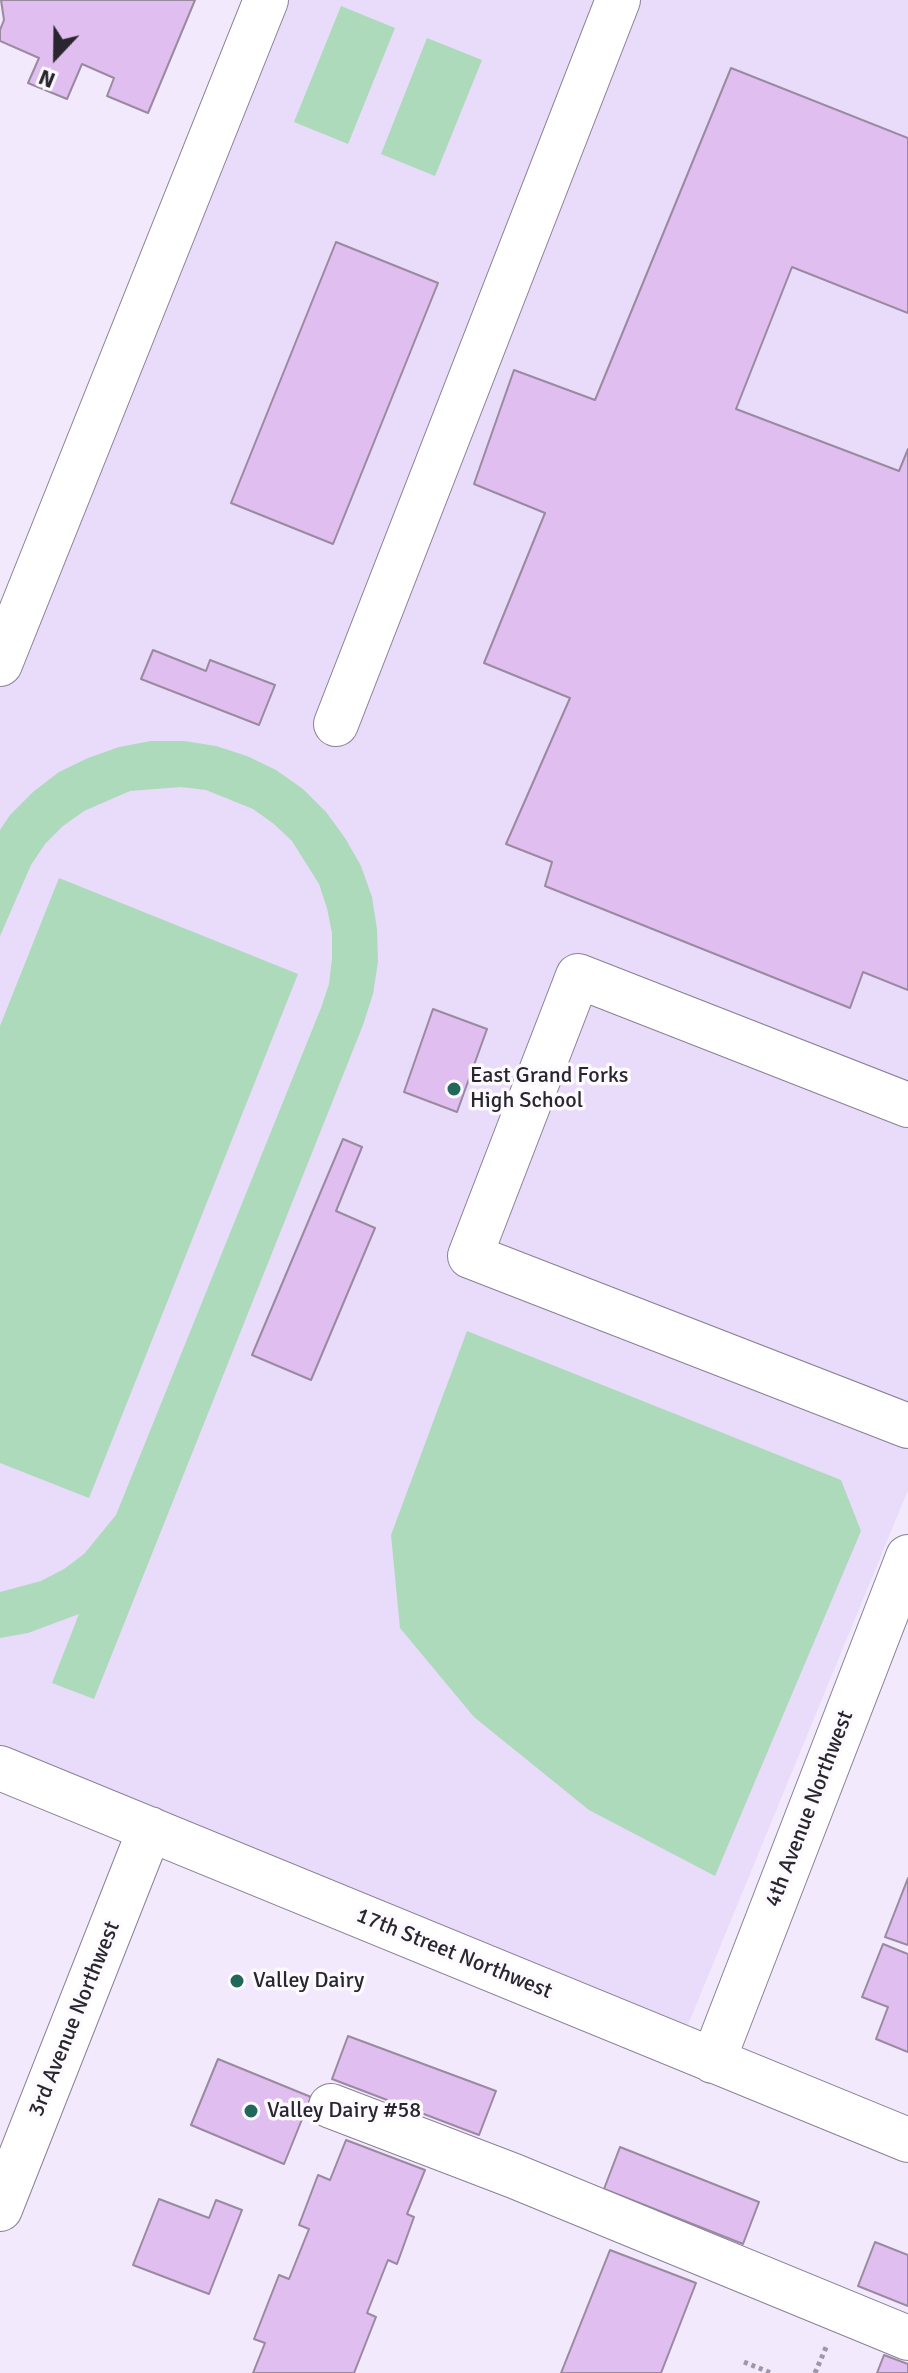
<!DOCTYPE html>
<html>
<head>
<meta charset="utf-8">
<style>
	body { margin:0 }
	#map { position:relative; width:908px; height:2373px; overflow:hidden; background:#f2e9fd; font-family:Signika,sans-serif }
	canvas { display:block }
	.north { position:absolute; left:16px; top:16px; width:80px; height:80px; -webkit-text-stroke:6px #fcfaff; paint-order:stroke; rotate:202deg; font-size:22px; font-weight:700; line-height:32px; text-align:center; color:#2a262f }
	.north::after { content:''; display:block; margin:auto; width:28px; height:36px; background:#2a262f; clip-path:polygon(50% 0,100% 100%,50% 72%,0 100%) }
</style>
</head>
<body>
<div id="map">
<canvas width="908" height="2373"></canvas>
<div class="north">N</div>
</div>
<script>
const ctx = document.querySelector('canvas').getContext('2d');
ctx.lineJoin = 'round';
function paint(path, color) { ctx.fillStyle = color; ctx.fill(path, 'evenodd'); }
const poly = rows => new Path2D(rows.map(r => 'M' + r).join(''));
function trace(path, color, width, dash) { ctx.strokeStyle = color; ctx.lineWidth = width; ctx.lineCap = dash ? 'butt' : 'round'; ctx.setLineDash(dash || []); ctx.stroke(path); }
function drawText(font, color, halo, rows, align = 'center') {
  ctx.font = font + ' Signika,sans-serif'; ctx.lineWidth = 7; ctx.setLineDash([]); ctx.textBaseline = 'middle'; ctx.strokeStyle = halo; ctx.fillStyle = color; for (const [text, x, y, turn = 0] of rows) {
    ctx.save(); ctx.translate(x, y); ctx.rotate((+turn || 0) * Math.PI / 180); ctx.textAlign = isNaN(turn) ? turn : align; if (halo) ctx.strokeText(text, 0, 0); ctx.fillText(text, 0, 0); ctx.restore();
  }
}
paint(poly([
	[283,0,908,0,908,1490,685,2032,0,1750,0,687]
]), '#e9dbfa');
paint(poly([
	[341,6,395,28,348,144,294,122],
	[427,38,482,60,435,176,381,154],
	[151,741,184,741,216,746,247,756,276,770,303,789,326,812,345,838,361,866,372,897,377,929,378,962,373,994,363,1025,94,1699,52,1683,79,1614,28,1633,0,1638,0,1592,41,1581,64,1569,84,1554,116,1515,321,1008,329,984,332,959,332,933,327,908,319,884,292,841,274,824,253,809,206,790,181,787,130,791,84,811,63,826,45,844,31,865,0,936,0,830,10,815,33,792,59,772,88,758,119,747],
	[59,878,298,974,89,1498,0,1463,0,1026],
	[467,1331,841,1480,861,1531,715,1876,589,1810,474,1717,400,1628,391,1535]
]), '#addabb');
const building = poly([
	[1,0,195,0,148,113,107,96,114,78,82,64,67,99,28,83,39,58,0,41,0,30,4,20,1,0],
	[731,68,908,138,908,313,792,267,736,409,899,471,908,449,908,990,863,972,850,1008,545,886,552,862,506,844,570,698,484,663,545,513,474,484,514,370,595,400,731,68],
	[336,242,438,283,333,544,231,503,336,242],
	[153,650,206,671,210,660,275,685,259,725,141,679,153,650],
	[433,1009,487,1029,457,1112,404,1092,433,1009],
	[343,1139,362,1147,336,1211,375,1228,311,1380,252,1355,343,1139],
	[908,1878,908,1945,885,1937,908,1878],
	[883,1944,908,1954,908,2052,876,2039,888,2007,862,1997,883,1944],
	[348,2036,496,2091,479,2135,332,2079,348,2036],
	[218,2059,311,2097,284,2164,191,2125,218,2059],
	[346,2140,425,2170,407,2214,414,2217,397,2264,388,2260,367,2313,376,2317,354,2373,253,2373,265,2343,254,2339,279,2275,289,2279,309,2229,299,2225,318,2175,330,2180,346,2140],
	[620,2147,759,2202,743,2244,604,2189,620,2147],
	[159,2199,209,2218,216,2200,242,2210,209,2294,133,2265,159,2199],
	[875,2242,908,2255,908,2306,858,2286,875,2242],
	[610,2250,696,2283,661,2373,561,2373,610,2250],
	[884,2355,908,2364,908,2373,877,2373,884,2355]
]);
paint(building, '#e0beef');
trace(building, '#998a9f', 2);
const minor = poly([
	[0,664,266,0],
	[336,724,618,0],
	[908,1105,578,976,470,1256,908,1426],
	[0,1768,908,2140],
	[713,2061,908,1557],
	[331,2106,514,2176,908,2338],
	[0,2209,150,1829]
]);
trace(minor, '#8a8096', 46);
trace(poly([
	[744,2362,771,2373],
	[815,2373,827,2345]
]), '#9e97a6', 5, [4, 4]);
trace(minor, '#fff', 44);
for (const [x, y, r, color] of [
	[454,1089,8,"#21675a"],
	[237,1981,8,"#21675a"],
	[251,2111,8,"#21675a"]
]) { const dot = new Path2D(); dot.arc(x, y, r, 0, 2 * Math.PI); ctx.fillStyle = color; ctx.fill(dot); trace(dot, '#fcfaff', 3); }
drawText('22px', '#2a262f', '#fcfaff', [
	["East Grand Forks",470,1076],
	["High School",470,1101],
	["Valley Dairy",253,1981],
	["Valley Dairy #58",267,2111]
], 'left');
drawText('22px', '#2a262f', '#fcfaff', [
	["4th Avenue Northwest",810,1809,-69],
	["17th Street Northwest",454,1954,22],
	["3rd Avenue Northwest",75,2019,-68]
]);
</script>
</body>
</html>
